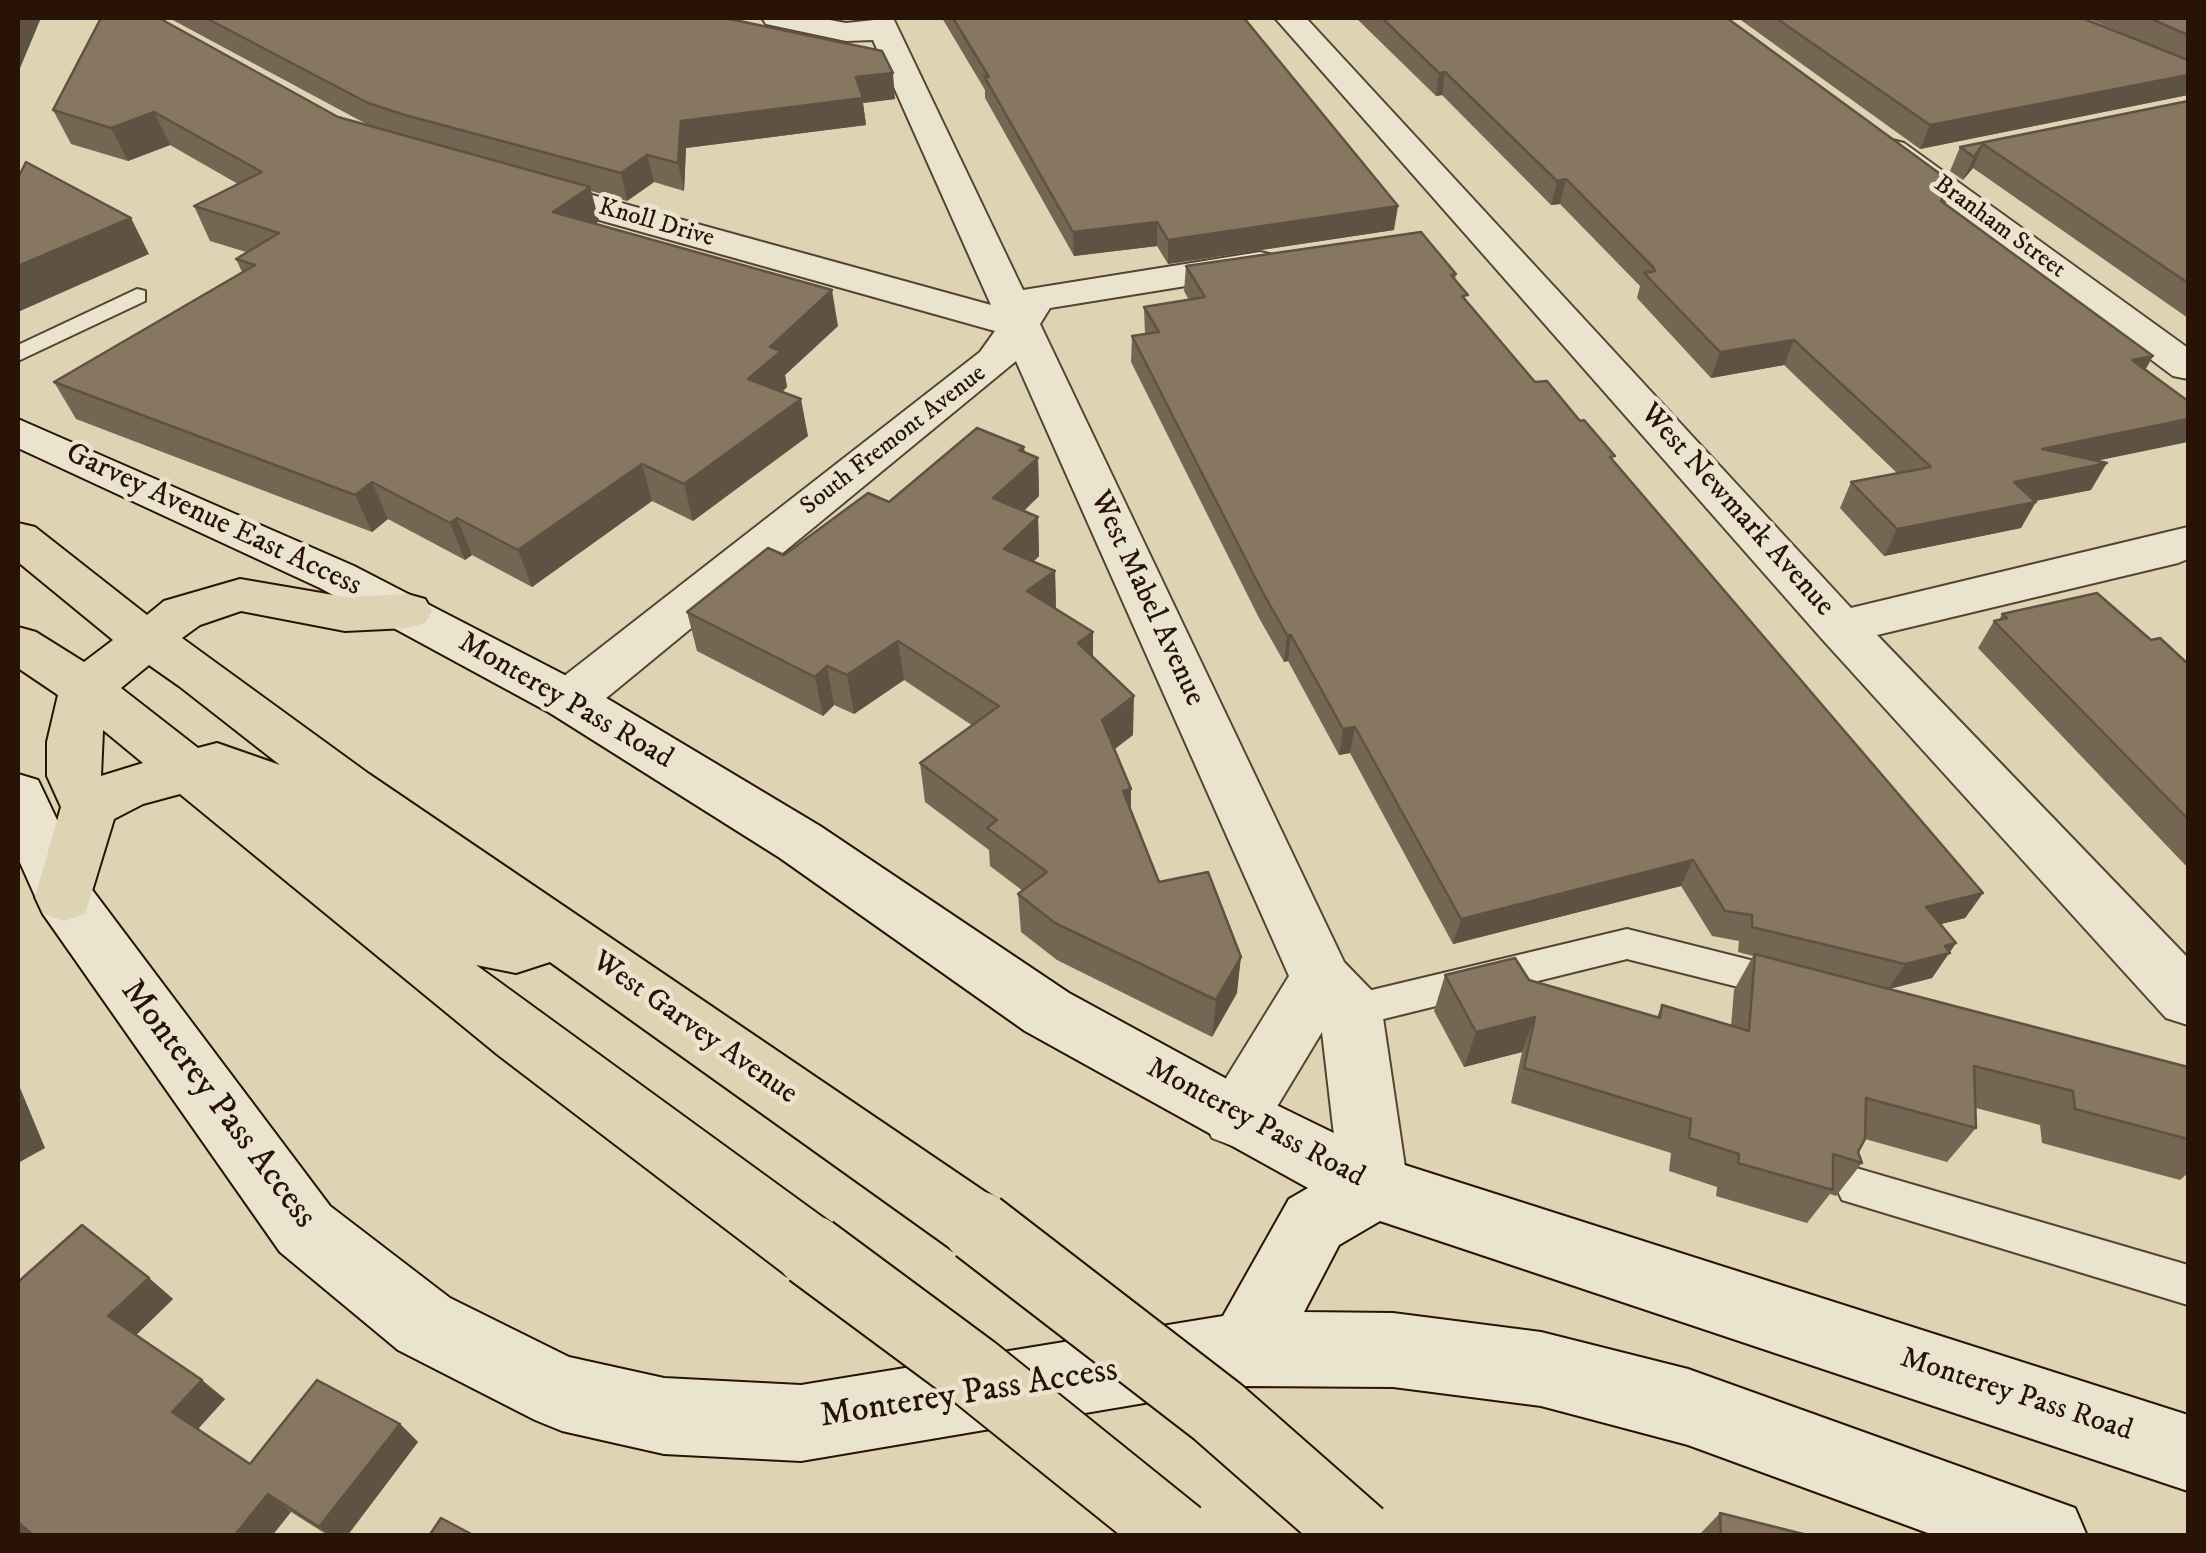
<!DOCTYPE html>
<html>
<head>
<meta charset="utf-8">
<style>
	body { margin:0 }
	#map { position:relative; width:2206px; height:1553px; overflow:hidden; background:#ded4b3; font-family:"IM FELL DW Pica",serif }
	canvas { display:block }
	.frame { position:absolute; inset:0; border:20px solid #291307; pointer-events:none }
</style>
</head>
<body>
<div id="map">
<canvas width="2206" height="1553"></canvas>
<div class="frame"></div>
</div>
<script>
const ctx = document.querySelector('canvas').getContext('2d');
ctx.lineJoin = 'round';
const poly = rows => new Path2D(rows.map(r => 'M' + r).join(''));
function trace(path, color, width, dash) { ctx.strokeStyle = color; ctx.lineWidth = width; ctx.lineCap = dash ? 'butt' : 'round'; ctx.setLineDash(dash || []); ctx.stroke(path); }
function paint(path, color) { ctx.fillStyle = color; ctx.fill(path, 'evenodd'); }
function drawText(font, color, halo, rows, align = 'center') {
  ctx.font = font + ' "IM FELL DW Pica",serif'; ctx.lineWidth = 9; ctx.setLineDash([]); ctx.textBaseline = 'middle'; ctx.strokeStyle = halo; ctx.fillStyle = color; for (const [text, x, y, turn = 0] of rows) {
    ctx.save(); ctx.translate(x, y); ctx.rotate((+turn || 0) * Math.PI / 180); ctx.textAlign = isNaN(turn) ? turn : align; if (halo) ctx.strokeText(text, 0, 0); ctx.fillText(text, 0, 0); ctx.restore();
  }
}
const service = poly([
	[137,289,145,291,145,301,18,361,18,345,137,289],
	[1627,929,1786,969,1799,973,1804,984,1799,995,1786,999,1627,959,1351,1027,1338,1022,1332,1011,1338,1000,1351,995,1627,929],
	[1856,1168,2188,1265,2188,1305,1842,1200,1836,1187,1842,1174,1856,1168]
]);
const minor = poly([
	[762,18,819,18,846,23,893,18,1023,290,1260,252,1273,255,1279,263,1273,271,1260,274,1050,308,1040,324,1344,962,1373,992,1382,1011,1408,1187,1398,1209,1374,1219,1350,1209,1340,1187,1322,1032,1258,1138,1235,1147,1212,1138,1202,1117,1289,976,1016,361,588,713,569,719,550,713,543,700,550,687,980,352,995,331,510,195,505,187,510,179,523,176,991,305,873,40,846,41,766,24,762,18],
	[1275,18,1306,18,1851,608,2188,527,2188,559,2178,563,1877,635,2188,958,2188,1025,2166,1018,1822,639,1275,18],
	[1892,140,1904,143,2188,348,2188,379,2173,376,1880,157,1875,150,1880,143,1892,140]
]);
const secondary = poly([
	[18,419,354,566,588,687,820,826,1069,993,1258,1096,1389,1160,2188,1415,2188,1491,1380,1221,1339,1245,1304,1312,1393,1313,1541,1332,1688,1369,2075,1508,2087,1536,1936,1536,1688,1445,1541,1406,1393,1387,1245,1386,801,1461,664,1454,562,1431,535,1420,398,1350,280,1252,43,914,18,858,18,774,38,780,87,883,330,1206,450,1298,569,1357,664,1378,801,1385,1223,1316,1289,1199,1308,1188,1025,1031,780,858,550,713,320,588,18,448,18,419]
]);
const primary = poly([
	[18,523,35,527,147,615,164,601,240,579,345,597,407,594,425,599,432,611,425,623,407,628,345,631,241,611,200,625,182,638,369,774,1003,1204,1013,1227,1003,1250,978,1260,953,1250,550,962,516,973,476,965,836,1227,846,1251,836,1275,811,1285,786,1275,498,1055,180,794,143,804,114,819,85,914,64,921,43,914,35,897,61,807,47,776,47,742,58,695,18,668,18,627,36,632,84,662,113,640,18,562,18,523],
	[149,665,179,686,280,765,217,743,198,748,121,688,149,665],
	[103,730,143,763,101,776,103,730]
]);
trace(service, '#564332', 4);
trace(minor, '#564332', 4);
trace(secondary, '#291307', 4);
trace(primary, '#291307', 4);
paint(service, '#eae3ce');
paint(minor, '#eae3ce');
paint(secondary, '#eae3ce');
paint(primary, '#ded4b3');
const primaryBridge = poly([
	[978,1227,1218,1412,1359,1536],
	[811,1251,973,1371,1178,1536]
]);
trace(primaryBridge, '#291307', 75, []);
trace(primaryBridge, '#ded4b3', 71);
paint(poly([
	[169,18,725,18,895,99,863,103,866,125,686,148,684,191,654,182,627,201,591,191,599,221,595,224,838,326,785,375,787,387,782,392,808,436,693,521,652,501,532,587,472,555,465,560,388,519,372,532,76,419,54,382,242,272,236,259,246,252,210,241,194,206,238,184,170,145,128,161,71,144,53,110,338,117,372,127],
	[942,18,1244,18,1394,230,1168,264,1157,246,1074,256,985,98,985,90],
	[1356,18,1727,18,1945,204,2153,356,2096,461,2091,490,2035,501,2021,528,1884,556,1840,508,1851,482,1897,473,1784,365,1711,378,1637,298,1640,286,1560,204,1551,205,1442,95,1436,96],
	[1738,18,2082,18,2141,41,2087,18,2188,18,2188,95,1920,149],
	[2188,101,2188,318,1973,168,1963,180,1950,171,1960,147],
	[1186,266,1456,274,1455,280,1467,301,1535,382,1613,461,1983,893,1965,918,1941,924,1956,943,1932,978,1890,989,2188,1067,2188,1173,2180,1180,2042,1143,2040,1125,1976,1108,1976,1128,1947,1162,1865,1139,1858,1152,1862,1163,1836,1196,1830,1194,1807,1223,1716,1196,1717,1187,1669,1171,1671,1153,1511,1103,1522,1052,1464,1067,1434,1011,1445,975,1529,980,1657,1017,1662,1005,1731,1026,1734,990,1753,956,1738,952,1739,941,1712,936,1681,886,1453,944,1350,753,1339,755,1288,661,1284,662,1259,618,1131,362,1132,336,1145,334,1144,307,1189,300,1184,291],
	[1024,447,1025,453,1038,458,1039,496,1024,511,1038,517,1039,556,1033,562,1055,571,1056,609,1093,632,1093,657,1133,735,1114,749,1131,811,1159,882,1237,993,1212,1037,1057,960,1021,932,1018,894,1023,891,990,866,989,850,925,802,920,763,973,726,904,680,854,714,834,705,823,716,697,651,687,612,784,555,889,502],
	[2002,614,2151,640,2188,664,2188,868,1978,648,1994,621,1999,620],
	[149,1278,173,1299,136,1335,225,1399,198,1429,250,1464,400,1424,418,1442,347,1536,329,1536,291,1512,18,1536],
	[1720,1513,1811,1536,1698,1536]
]), '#746653');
paint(poly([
	[18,18,41,18,18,73],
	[1445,72,1442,95,1436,96,1439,73],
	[893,73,895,99,863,103,866,125,686,148,684,191,678,163,681,121,856,77],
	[2188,75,2188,95,1920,149,1930,125],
	[154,112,170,145,128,161,111,128],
	[1983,144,1973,168,1963,180,1974,157],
	[647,155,654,182,627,201,621,173],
	[1566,179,1560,204,1551,205,1557,181],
	[1954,184,1944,208,1941,201],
	[590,187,599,221,563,247,553,212],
	[1398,206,1394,230,1168,264,1168,240],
	[131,218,149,254,18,312,18,266],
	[1157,222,1157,246,1074,256,1073,232],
	[832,290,838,326,785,375,787,387,755,415,748,379,770,347],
	[1794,340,1784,365,1711,378,1720,352],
	[2153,356,2137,382,2132,360],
	[801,399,808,436,693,521,684,484],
	[2188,419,2188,442,2028,475,2042,449],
	[1024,447,1025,469,1038,458,1039,496,995,537,993,498,1019,450],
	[2107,463,2091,490,1999,508,2014,482],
	[642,464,652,501,532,587,518,550],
	[372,482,388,519,372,532,355,495],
	[2036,502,2021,528,1884,556,1897,529],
	[1038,517,1039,556,1006,588,1004,549],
	[457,518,472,555,465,560,450,523],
	[1055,571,1056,610,1027,591],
	[1093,632,1093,671,1078,643],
	[1287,635,1291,635,1288,661,1284,662],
	[898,641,904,680,854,714,847,675],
	[827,666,834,705,823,716,815,677],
	[1134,696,1133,735,1102,759,1102,720],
	[1355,727,1350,753,1339,755,1343,729],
	[1131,789,1131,827,1123,791],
	[1693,860,1681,886,1453,944,1461,919],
	[1983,893,1965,918,1909,932,1926,907],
	[1956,943,1932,978,1888,989,1905,964,1945,946],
	[1241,957,1237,993,1212,1037,1216,1000],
	[1535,1017,1522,1052,1464,1067,1476,1032],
	[18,1083,45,1148,18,1163],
	[149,1278,173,1299,134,1337,108,1316],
	[202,1380,225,1399,196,1431,172,1412],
	[400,1424,418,1442,347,1536,331,1536,319,1527],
	[268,1494,291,1512,272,1536,234,1536],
	[18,1521,39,1536,18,1536]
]), '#5e5343');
const building = poly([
	[101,18,159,18,338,117,590,187,553,212,832,290,770,347,781,351,748,379,801,399,684,484,642,464,518,550,457,518,450,523,372,482,355,495,54,382,255,265,236,259,279,233,194,206,262,172,154,112,111,128,53,110,101,18],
	[206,18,725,18,882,51,893,73,856,77,863,98,681,121,678,163,647,155,621,173,405,115,368,103,206,18],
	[953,18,1244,18,1398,206,1168,240,1157,222,1073,232,984,76,989,77,953,18],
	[1382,18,1727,18,1954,184,1941,201,2153,356,2132,360,2188,401,2188,419,2042,449,2107,463,2014,482,2036,502,1897,529,1851,482,1931,467,1794,340,1720,352,1644,273,1655,271,1653,267,1566,179,1557,181,1445,72,1439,73,1382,18],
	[1776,18,2082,18,2188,60,2188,75,1930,125,1776,18],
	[2149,18,2188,18,2188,35,2149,18],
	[2188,101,2188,283,1983,144,1974,157,1960,147,2188,101],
	[26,162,131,218,18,266,18,178,26,162],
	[1421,232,1456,274,1451,275,1468,295,1462,296,1535,382,1547,381,1580,421,1584,420,1615,456,1610,457,1983,893,1926,907,1956,943,1945,946,1950,953,1905,964,1752,927,1752,915,1725,911,1693,860,1461,919,1355,727,1343,729,1291,635,1287,635,1262,591,1132,336,1159,332,1144,307,1205,297,1186,266,1421,232],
	[977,428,1024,447,1019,450,1038,458,993,498,1038,517,1004,549,1055,571,1027,591,1093,632,1078,643,1134,696,1102,720,1131,789,1123,791,1159,882,1208,872,1241,957,1216,1000,1055,923,1018,894,1047,872,987,828,997,820,920,763,999,706,898,641,847,675,827,666,815,677,687,612,768,548,784,555,868,493,889,502,977,428],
	[2097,593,2151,640,2160,638,2188,664,2188,819,1994,621,2007,618,2002,614,2097,593],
	[1755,954,2188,1067,2188,1139,2075,1109,2073,1091,1974,1066,1976,1128,1866,1098,1865,1139,1858,1152,1862,1163,1833,1154,1833,1190,1738,1163,1739,1154,1689,1138,1691,1119,1524,1068,1535,1017,1476,1032,1445,975,1515,958,1529,980,1660,1018,1662,1005,1749,1031,1755,954],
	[82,1225,149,1278,108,1316,202,1380,172,1412,250,1464,317,1380,400,1424,319,1527,268,1494,234,1536,34,1536,18,1522,18,1282,82,1225],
	[1720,1513,1811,1536,1721,1536,1720,1513],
	[441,1518,475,1536,429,1536,441,1518]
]);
paint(building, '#877760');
trace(building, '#5e5343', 2.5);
drawText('25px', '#291307', '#eae3ce', [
	["Knoll Drive",656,224,16],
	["Branham Street",1999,228,36],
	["South Fremont Avenue",894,441,-38]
]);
drawText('30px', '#291307', '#eae3ce', [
	["West Newmark Avenue",1736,511,48],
	["Garvey Avenue East Access",213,521,25],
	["West Mabel Avenue",1146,599,65],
	["Monterey Pass Road",565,702,30],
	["West Garvey Avenue",694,1029,35],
	["Monterey Pass Road",1255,1124,28],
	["Monterey Pass Road",2016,1396,18]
]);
drawText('35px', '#291307', '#eae3ce', [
	["Monterey Pass Access",217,1105,53],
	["Monterey Pass Access",969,1395,-9]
]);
</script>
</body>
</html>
